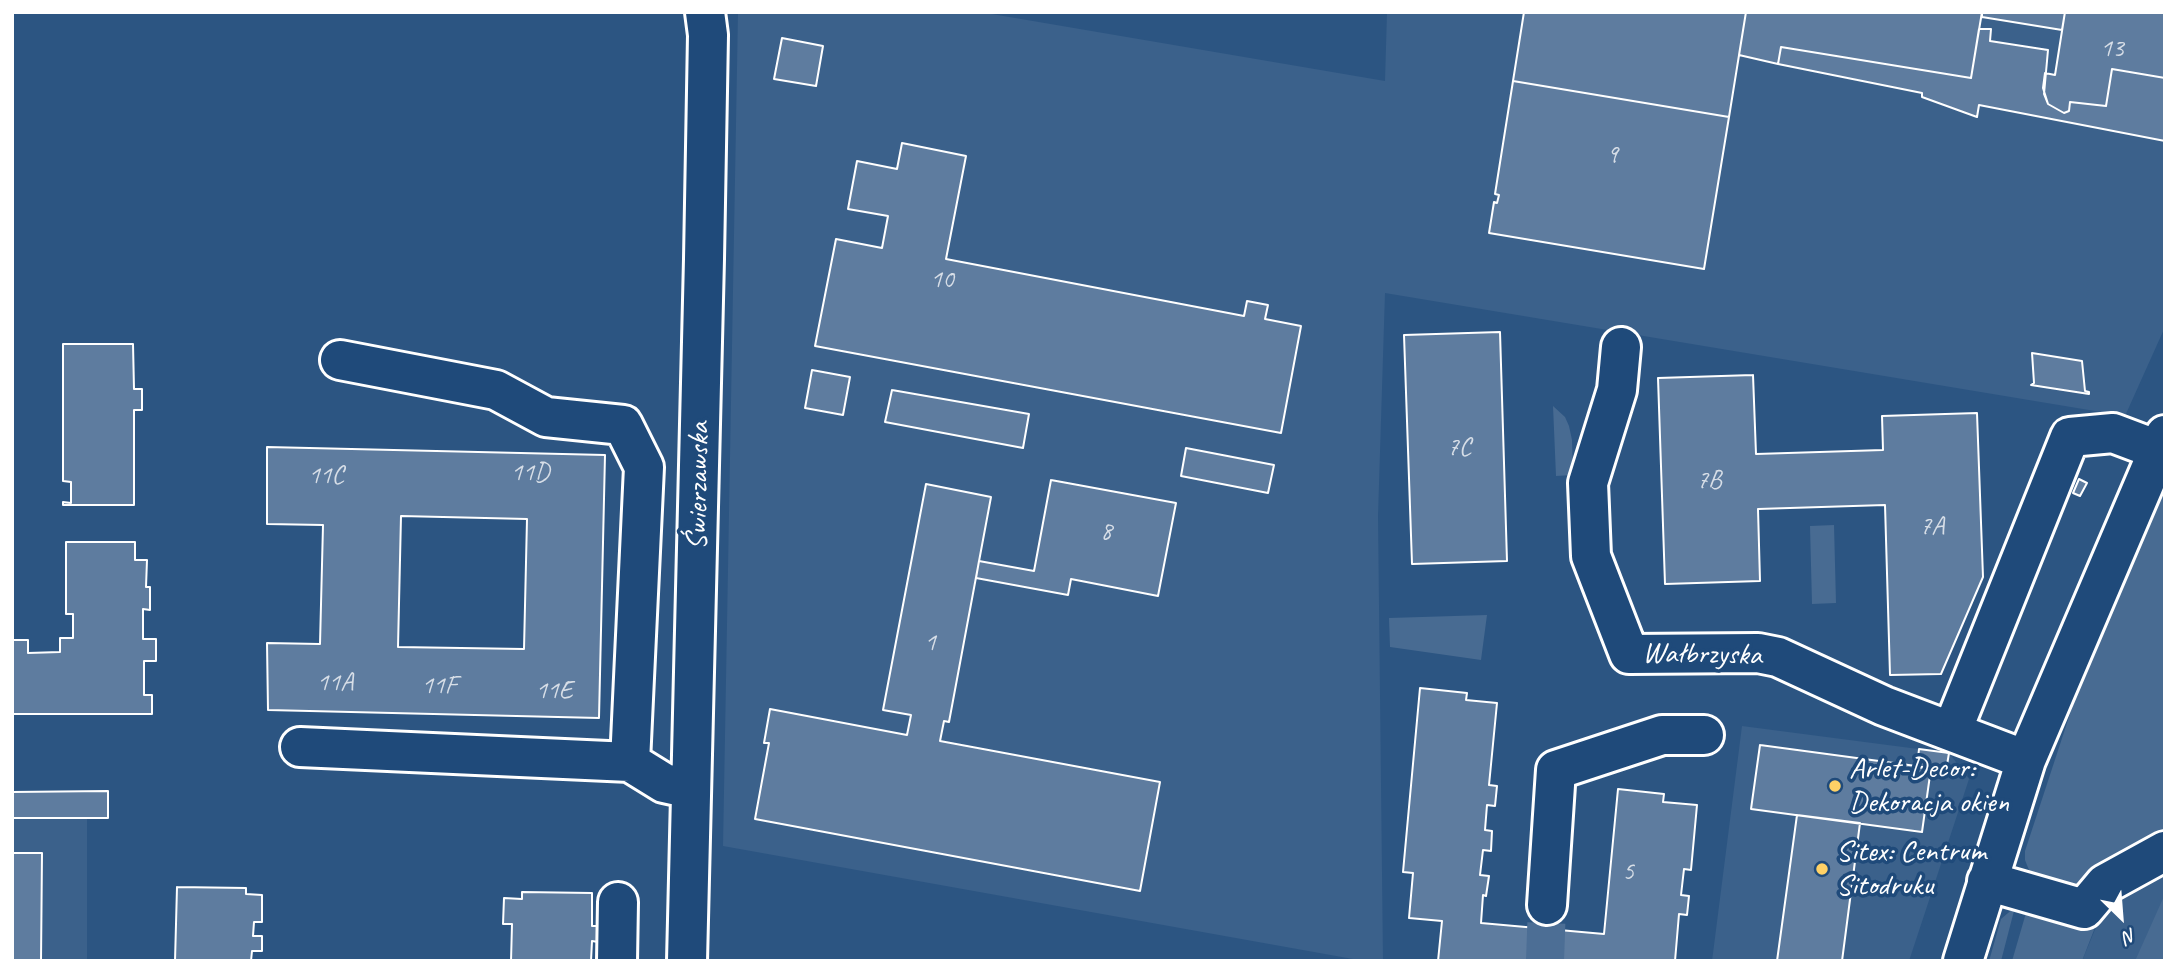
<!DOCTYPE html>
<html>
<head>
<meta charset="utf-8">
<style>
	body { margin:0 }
	#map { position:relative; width:2177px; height:973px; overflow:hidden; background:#2c5582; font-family:Caveat,sans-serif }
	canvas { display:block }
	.frame { position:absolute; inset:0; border:14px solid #fff; pointer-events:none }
	.north { position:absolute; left:2086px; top:882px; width:70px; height:70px; -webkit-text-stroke:5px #1f4a7a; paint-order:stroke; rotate:155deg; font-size:19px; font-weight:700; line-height:28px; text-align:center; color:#fff }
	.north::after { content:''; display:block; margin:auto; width:24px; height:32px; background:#fff; clip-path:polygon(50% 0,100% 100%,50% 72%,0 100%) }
</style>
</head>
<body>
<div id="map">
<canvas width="2177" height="973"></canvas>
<div class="frame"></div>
<div class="north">N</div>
</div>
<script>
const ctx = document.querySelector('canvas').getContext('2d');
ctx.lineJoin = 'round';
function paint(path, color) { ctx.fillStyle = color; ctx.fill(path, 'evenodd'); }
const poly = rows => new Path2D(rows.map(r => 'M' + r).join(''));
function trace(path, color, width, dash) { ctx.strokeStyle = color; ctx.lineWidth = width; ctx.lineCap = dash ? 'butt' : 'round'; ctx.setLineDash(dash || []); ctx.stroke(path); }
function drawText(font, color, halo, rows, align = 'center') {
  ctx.font = font + ' Caveat,sans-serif'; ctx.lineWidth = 7; ctx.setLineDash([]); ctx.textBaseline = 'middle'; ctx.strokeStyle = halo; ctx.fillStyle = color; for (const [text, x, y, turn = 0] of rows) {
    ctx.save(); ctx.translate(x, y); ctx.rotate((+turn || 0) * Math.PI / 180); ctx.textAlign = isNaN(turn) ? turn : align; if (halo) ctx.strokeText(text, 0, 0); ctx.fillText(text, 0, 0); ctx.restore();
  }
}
paint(poly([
	[738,12,980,12,1385,81,1387,12,2165,12,2165,327,2125,416,1385,293,1378,516,1383,961,1364,961,723,846],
	[1742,726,1949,753,1969,779,1909,961,1712,961],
	[87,791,87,961,12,961,12,792],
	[2165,872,2165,961,2082,961,2108,898]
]), '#3b618b');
paint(poly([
	[1553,406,1565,417,1569,426,1572,440,1573,475,1556,476],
	[2165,476,2165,837,2093,879,2078,884,2063,886,2031,875,2025,860,2025,851,2090,653],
	[1834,525,1836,603,1812,604,1810,526],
	[1487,615,1481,660,1390,647,1389,618],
	[2165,894,2165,961,2135,961],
	[2028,906,2091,925,2094,930,2082,961,2012,961],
	[2015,907,2001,961,1989,961,2001,919]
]), '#486b92');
const building = poly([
	[1524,12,1746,12,1729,117,1513,81,1524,12],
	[1746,12,1982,12,1971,78,1781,47,1778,64,1739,55,1746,12],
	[1982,12,2065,12,2062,30,1982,17,1982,12],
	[2065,12,2165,12,2165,78,2112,69,2106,106,2070,102,2069,111,2064,113,2048,104,2043,88,2045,73,2055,75,2065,12],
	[1979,29,1991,29,1990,41,2048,50,2044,94,2048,104,2064,113,2069,111,2070,102,2106,106,2112,69,2165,78,2165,141,1979,105,1977,117,1922,97,1922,93,1778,64,1781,47,1971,78,1979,29],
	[782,38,823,46,816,86,774,79,782,38],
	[1513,81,1729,117,1704,269,1489,233,1494,202,1497,203,1499,195,1495,194,1513,81],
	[902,143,966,156,946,259,1244,316,1247,301,1268,305,1265,319,1301,326,1281,433,815,346,836,239,882,248,888,216,848,209,857,161,897,169,902,143],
	[1500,332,1507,561,1412,564,1404,335,1500,332],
	[63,344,133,344,134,389,142,389,142,410,134,410,134,505,63,505,63,502,71,503,71,482,63,481,63,344],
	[2032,353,2082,361,2085,391,2089,392,2089,394,2031,385,2034,383,2032,353],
	[812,370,850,377,843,415,805,408,812,370],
	[1753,375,1756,454,1883,450,1882,416,1977,413,1983,577,1941,674,1890,675,1885,505,1758,509,1760,581,1665,584,1658,378,1753,375],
	[892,390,1029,414,1023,448,885,422,892,390],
	[267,447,605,455,599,718,268,710,267,643,320,644,323,525,267,524,267,447],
	[401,516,527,519,524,649,398,647,401,516],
	[1186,448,1274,465,1268,493,1181,476,1186,448],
	[2079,479,2087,483,2080,496,2073,493,2079,479],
	[1051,480,1176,503,1158,596,1071,579,1068,595,976,578,979,561,1034,571,1051,480],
	[926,484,991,497,949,722,944,721,940,741,1160,782,1140,891,755,819,769,743,764,743,770,709,907,735,911,715,883,710,926,484],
	[66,542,135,542,135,560,147,560,146,587,150,587,150,610,143,609,143,639,156,639,156,661,144,661,144,695,152,695,152,714,12,714,12,640,28,640,28,653,60,652,60,638,73,638,73,614,66,614,66,542],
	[1420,688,1467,693,1466,700,1497,703,1489,785,1497,786,1495,806,1487,805,1485,830,1492,831,1491,851,1483,850,1480,875,1489,876,1486,896,1483,895,1481,923,1604,934,1618,789,1664,794,1663,802,1697,805,1691,870,1684,869,1681,895,1689,896,1687,915,1679,914,1675,961,1438,961,1442,921,1409,918,1413,873,1403,872,1420,688],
	[1760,745,1931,768,1922,832,1751,809,1760,745],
	[1919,749,1949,753,1946,771,1917,767,1919,749],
	[108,791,108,818,12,818,12,792,108,791],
	[1797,815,1860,823,1842,961,1777,961,1797,815],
	[12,853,42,853,41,961,12,961,12,853],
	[177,887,246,888,246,894,262,895,262,922,254,922,253,936,262,936,262,951,252,951,251,961,175,961,177,887],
	[522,892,592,893,592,926,598,926,598,942,592,941,591,961,511,961,512,924,503,924,504,898,522,899,522,892]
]);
paint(building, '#5e7c9f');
trace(building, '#fff', 2);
trace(poly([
	[1545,961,1547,905]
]), '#4c6e95', 38, [38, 19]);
const minor = poly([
	[1621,347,1617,390,1588,483,1591,556,1629,654,1758,653,1778,657,1884,706,2026,760],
	[340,360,496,390,546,417,623,425,644,467,630,762,664,783,691,789],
	[1952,731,2070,437,2113,433,2158,450],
	[300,747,630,762],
	[1987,881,2084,909,2105,884,2165,851],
	[1547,905,1556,770,1662,735,1704,735],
	[617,961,618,902],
	[687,961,704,259,708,35,705,12],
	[1963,961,2026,760,2165,435]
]);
trace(minor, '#fff', 44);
trace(minor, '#1f4a7a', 38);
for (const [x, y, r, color] of [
	[1835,786,7,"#ffd166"],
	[1822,869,7,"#ffd166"]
]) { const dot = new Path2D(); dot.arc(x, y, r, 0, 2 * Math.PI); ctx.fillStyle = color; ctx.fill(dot); trace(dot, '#1f4a7a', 2.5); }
drawText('26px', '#d7dee7', null, [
	["13",2112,49],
	["9",1612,155],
	["10",942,280],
	["7C",1459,448],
	["11D",530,473],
	["11C",326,476],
	["7B",1709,481],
	["7A",1932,527],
	["8",1106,532],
	["1",930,643],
	["11A",335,683],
	["11F",439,686],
	["11E",554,691],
	["5",1628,872]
]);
drawText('30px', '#fff', '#1f4a7a', [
	["Świerzawska",699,486,-89],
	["Wałbrzyska",1702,655,1]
]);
drawText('30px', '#fff', '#1f4a7a', [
	["Arlet-Decor:",1849,769],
	["Dekoracja okien",1849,803],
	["Sitex: Centrum",1836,852],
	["Sitodruku",1836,886]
], 'left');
</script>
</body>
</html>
